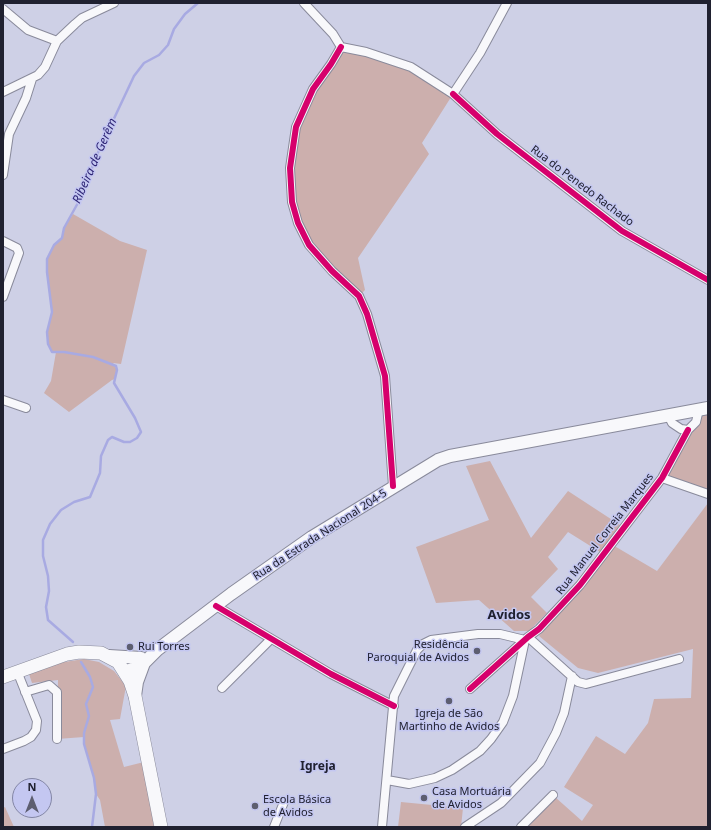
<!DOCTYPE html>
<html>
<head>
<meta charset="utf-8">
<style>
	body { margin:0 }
	#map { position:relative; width:711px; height:830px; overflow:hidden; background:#ced0e6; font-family:"Noto Sans",sans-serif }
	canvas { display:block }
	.frame { position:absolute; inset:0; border:4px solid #202130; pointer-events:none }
	.north { position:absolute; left:12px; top:778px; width:40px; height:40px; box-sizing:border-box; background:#c4c7f1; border:1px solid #8285a4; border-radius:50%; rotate:0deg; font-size:11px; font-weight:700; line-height:16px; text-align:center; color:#202130 }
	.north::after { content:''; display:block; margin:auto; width:14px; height:18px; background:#5d5e70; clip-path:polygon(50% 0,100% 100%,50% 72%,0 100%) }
</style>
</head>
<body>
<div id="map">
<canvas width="711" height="830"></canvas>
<div class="frame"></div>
<div class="north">N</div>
</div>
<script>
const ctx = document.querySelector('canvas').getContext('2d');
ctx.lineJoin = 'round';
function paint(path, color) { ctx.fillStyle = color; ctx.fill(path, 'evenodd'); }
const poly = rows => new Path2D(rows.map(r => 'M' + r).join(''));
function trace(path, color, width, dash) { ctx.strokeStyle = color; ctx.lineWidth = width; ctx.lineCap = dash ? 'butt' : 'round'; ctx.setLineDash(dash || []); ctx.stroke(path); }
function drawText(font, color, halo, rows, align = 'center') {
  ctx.font = font + ' "Noto Sans",sans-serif'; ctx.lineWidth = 3; ctx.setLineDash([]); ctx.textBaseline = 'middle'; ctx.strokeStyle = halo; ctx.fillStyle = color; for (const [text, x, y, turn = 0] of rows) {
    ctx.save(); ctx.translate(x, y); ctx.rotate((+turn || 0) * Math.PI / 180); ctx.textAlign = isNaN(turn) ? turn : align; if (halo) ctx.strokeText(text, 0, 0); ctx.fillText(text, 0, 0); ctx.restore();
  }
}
paint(poly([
	[341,47,398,62,453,94,422,143,429,154,358,258,365,290,359,296,309,245,292,202,296,127],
	[73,214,120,241,147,250,121,364,113,363,117,370,115,379,112,380,69,412,44,393,51,381,56,352,52,352,48,344,47,332,52,312,47,272,47,259,54,245,62,238,64,228],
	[708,408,708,494,662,478,696,422],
	[490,461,531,538,568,491,620,525,600,552,568,532,548,557,558,569,531,597,547,613,529,631,514,631,479,600,436,603,416,547,489,520,466,466],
	[708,503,708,827,524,827,555,797,582,821,593,805,564,787,596,736,625,754,648,723,654,699,691,698,693,649,598,673,578,668,539,636,611,544,657,571],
	[84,659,99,662,114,671,126,686,120,719,110,720,124,767,144,762,156,827,105,827,100,800,96,794,94,778,84,744,84,737,57,739,58,680,32,683,29,674,58,663],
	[401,802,463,808,461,827,398,827],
	[5,807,14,827,3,827,3,808]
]), '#ccafad');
trace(poly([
	[73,642,48,620,46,607,49,591,48,576,43,556,43,540,50,524,61,510,74,502,90,497,100,473,101,456,108,440,112,437,124,442,130,442,137,438,141,432,135,418,114,383,117,370,116,366,93,357,64,352,52,352,48,344,47,332,52,312,47,272,47,259,54,245,62,238,64,228,84,192,95,159,134,76,144,63,159,55,168,45,174,29,185,14,198,3],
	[81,662,90,677,93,687,86,704,89,716,84,733,84,744,94,778,96,794,92,827]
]), '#a8aae2', 2.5);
const street = poly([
	[304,3,333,34,341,47],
	[3,9,28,30,57,41],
	[341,47,331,64,313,89,296,127,290,168,292,202,298,223,309,245,332,271,359,296,367,314,385,376,393,486],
	[341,47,366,52,411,67,453,94,480,53,507,3],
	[3,92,38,75,45,67,57,41,75,24,82,18,114,3],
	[453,94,497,134,622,231,708,280],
	[3,175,9,134,26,98,32,79],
	[3,241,17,248,19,253,3,297],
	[3,400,26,408],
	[668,415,672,423,681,429,688,430,696,422,699,409],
	[662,478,708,494],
	[216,606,331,674,394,706],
	[528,637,578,682,586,684,679,659],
	[222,688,271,639],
	[470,689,528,637,539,629,580,585,662,478,688,430],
	[25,692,49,685,57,692,57,739],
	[3,749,24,741,31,737,36,730,37,721,17,671],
	[387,780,409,784,435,778,452,770,480,751,491,739,503,722,513,696,525,640],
	[274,827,284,802],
	[382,827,394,696,417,650,423,644,431,640,478,634,500,634,525,640],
	[465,827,501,803,540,763,556,733,564,713,572,676],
	[521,827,553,795]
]);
const secondary = poly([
	[109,656,141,658],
	[125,671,133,669,144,663,157,650,231,594,312,537,438,460,450,456,708,408],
	[135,696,137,682,144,663]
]);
const primary = poly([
	[3,677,67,654,79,652,101,653,118,662,130,681,135,696,161,827]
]);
trace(street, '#898a9b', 10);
trace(secondary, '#898a9b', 14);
trace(primary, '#898a9b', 14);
trace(street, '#f8f8fb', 8);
trace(secondary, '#f8f8fb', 12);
trace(primary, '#f8f8fb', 13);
trace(poly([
	[341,47,331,64,313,89,296,127,290,168,292,202,298,223,309,245,332,271,359,296,367,314,385,376,393,486],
	[453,94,497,134,622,231,708,280],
	[216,606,331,674,394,706],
	[470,689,528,637,539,629,580,585,662,478,688,430]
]), '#d6006c', 6);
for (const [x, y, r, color] of [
	[130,647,4,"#5d5e70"],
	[477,651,4,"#5d5e70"],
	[449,701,4,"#5d5e70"],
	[424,798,4,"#5d5e70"],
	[255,806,4,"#5d5e70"]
]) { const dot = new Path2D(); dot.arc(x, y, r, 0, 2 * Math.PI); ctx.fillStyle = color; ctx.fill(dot); trace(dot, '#c4c7f1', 1.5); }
drawText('11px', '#202130', '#c4c7f1', [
	["Rua do Penedo Rachado",582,186,37],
	["Rua Manuel Correia Marques",605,534,-52],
	["Rua da Estrada Nacional 204-5",320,535,-33]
]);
drawText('11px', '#202130', '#c4c7f1', [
	["Residência",469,645,"right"],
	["Paroquial de Avidos",469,658,"right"],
	["Rui Torres",138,647],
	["Igreja de São",449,714,"center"],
	["Martinho de Avidos",449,727,"center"],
	["Casa Mortuária",432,792],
	["de Avidos",432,805],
	["Escola Básica",263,800],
	["de Avidos",263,813]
], 'left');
drawText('italic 12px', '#2d2475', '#c4c7f1', [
	["Ribeira de Gerêm",95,161,-66]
]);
drawText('bold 12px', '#202130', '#c4c7f1', [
	["Igreja",318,767]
]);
drawText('bold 13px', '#202130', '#c4c7f1', [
	["Avidos",509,615]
]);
</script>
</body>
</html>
